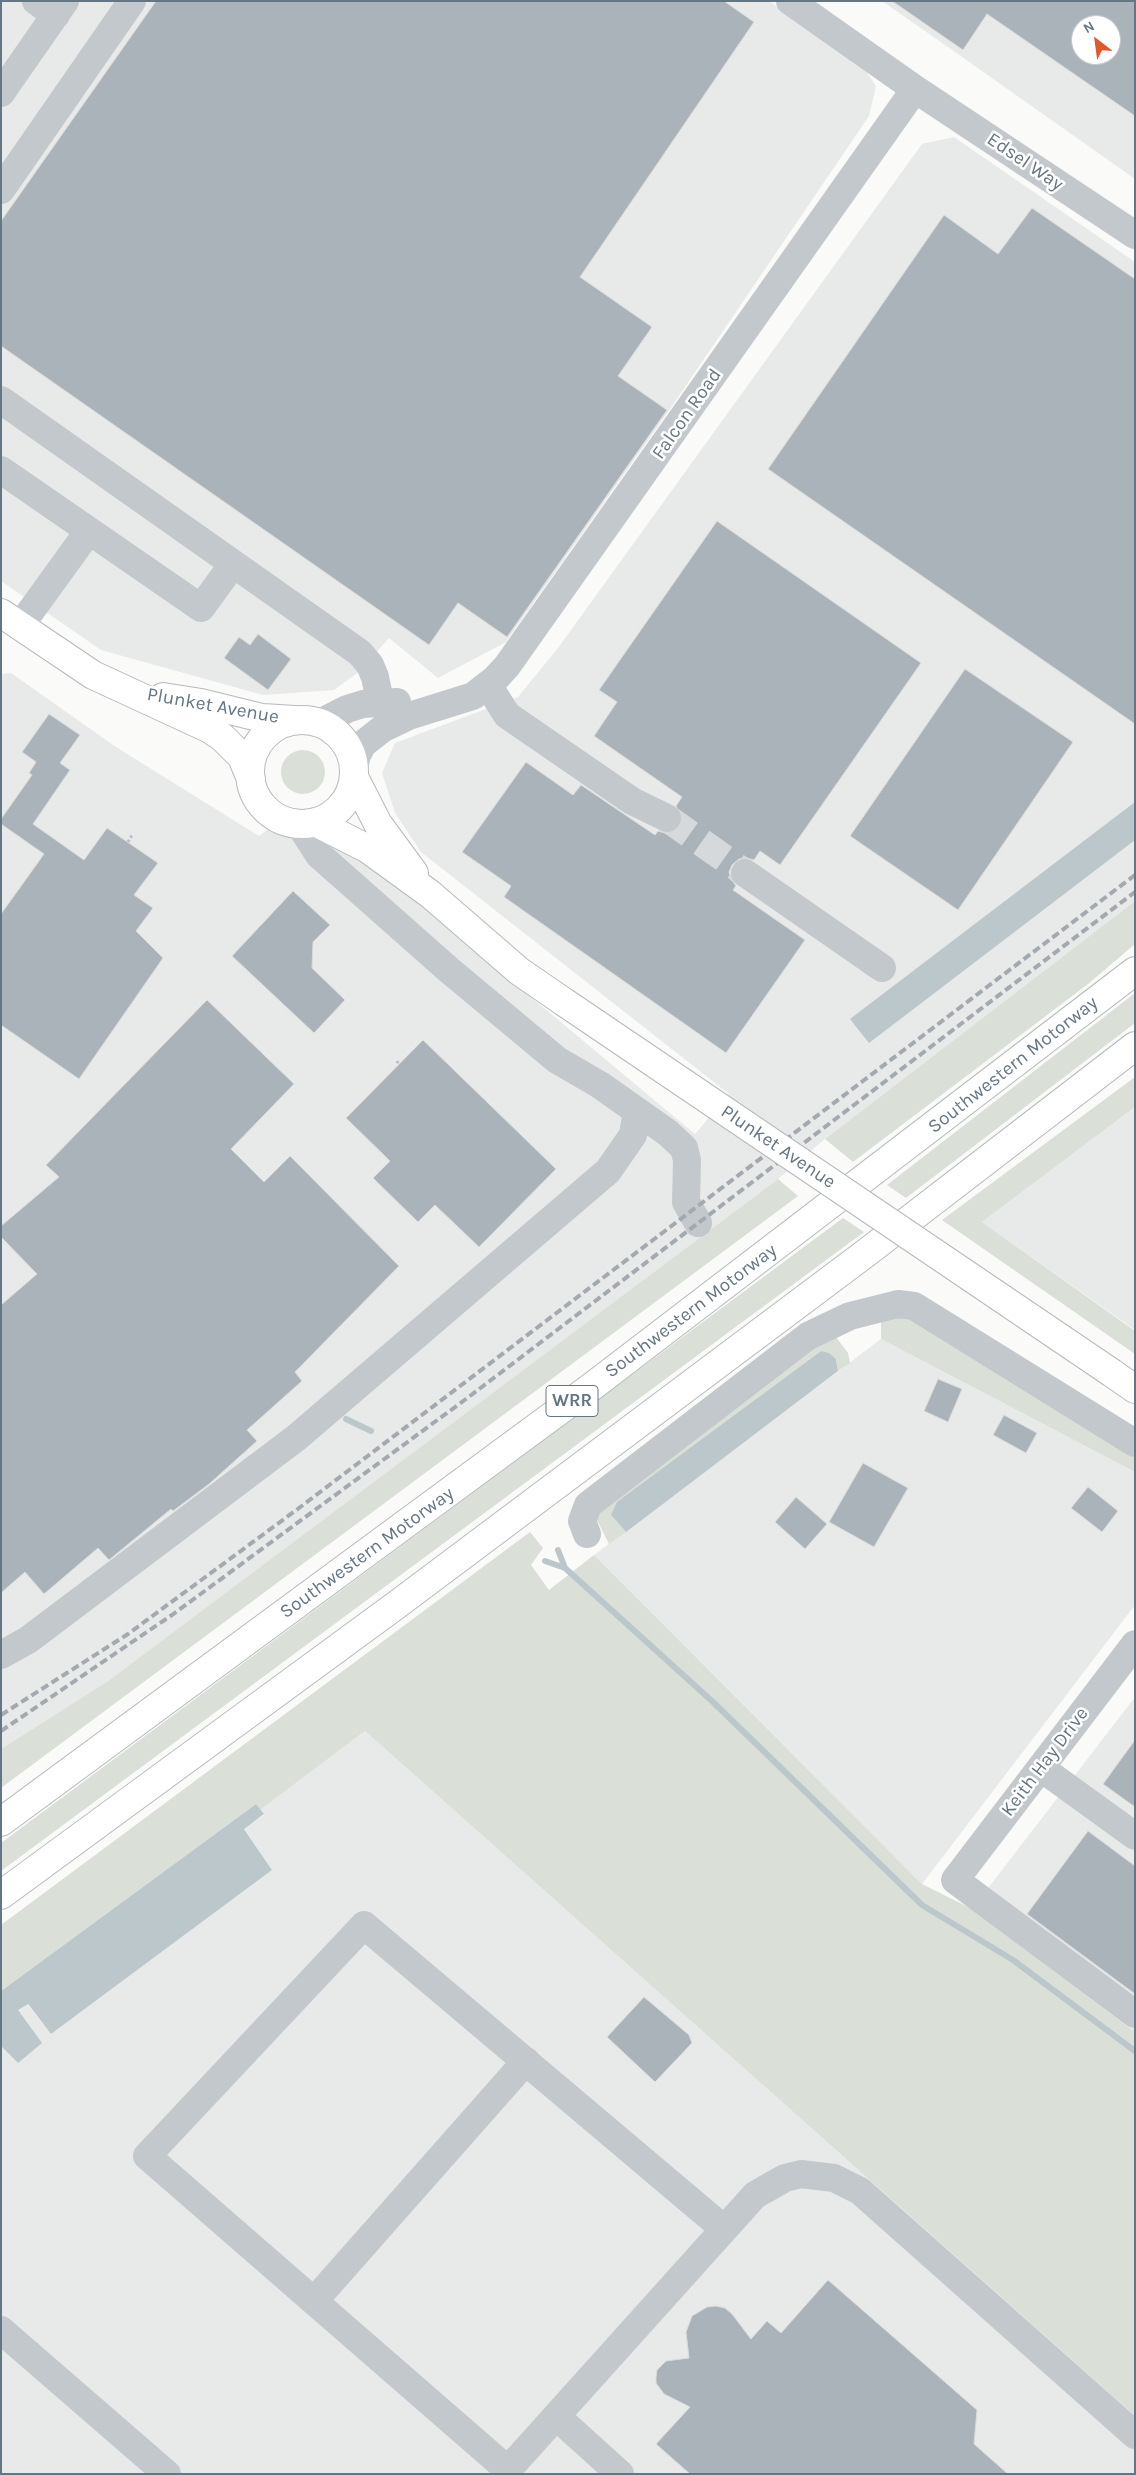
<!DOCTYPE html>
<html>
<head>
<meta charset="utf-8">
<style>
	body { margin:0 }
	#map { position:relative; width:1136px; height:2475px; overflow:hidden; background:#fafaf8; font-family:Karla,sans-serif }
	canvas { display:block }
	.frame { position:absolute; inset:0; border:2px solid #657683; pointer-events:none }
	.north { position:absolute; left:1071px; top:15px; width:50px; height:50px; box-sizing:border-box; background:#fff; border:1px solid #c1c8cd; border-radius:50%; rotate:330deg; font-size:14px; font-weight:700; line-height:20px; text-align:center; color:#657683 }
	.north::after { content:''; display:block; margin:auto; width:18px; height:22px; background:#e4572e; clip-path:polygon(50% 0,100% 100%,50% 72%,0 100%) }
</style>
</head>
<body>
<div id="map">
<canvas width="1136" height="2475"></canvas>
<div class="frame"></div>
<div class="north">N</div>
</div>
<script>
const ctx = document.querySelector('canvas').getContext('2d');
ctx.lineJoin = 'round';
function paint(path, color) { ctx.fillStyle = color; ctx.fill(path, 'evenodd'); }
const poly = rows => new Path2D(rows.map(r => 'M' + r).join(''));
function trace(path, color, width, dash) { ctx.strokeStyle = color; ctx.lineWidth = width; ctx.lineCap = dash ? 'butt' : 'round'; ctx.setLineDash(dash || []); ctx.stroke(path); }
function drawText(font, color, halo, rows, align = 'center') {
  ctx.font = font + ' Karla,sans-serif'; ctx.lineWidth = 5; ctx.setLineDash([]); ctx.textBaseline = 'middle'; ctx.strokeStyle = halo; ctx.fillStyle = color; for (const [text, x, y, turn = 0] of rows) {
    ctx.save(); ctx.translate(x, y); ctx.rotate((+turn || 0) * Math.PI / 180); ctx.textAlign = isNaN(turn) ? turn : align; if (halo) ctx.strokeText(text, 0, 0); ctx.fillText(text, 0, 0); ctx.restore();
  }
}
paint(poly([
	[1,1,769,1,862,65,876,86,869,116,670,409,506,642,438,678,389,638,360,671,334,690,263,695,101,650,1,581],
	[882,1,1135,1,1135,179,955,52],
	[1081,25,1111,25,1111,55,1081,55],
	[954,137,1135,262,1135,901,825,1139,778,1179,108,1681,1,1749,1,674,11,673,116,747,259,836,267,830,292,839,330,842,364,858,695,1134,729,1094,421,852,395,813,382,773,395,743,518,697,558,648,922,144],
	[1135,1107,1135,1330,982,1222],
	[881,1339,1135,1472,1135,1605,922,1884,594,1555],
	[1135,1697,1135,2032,972,1909],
	[365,1731,1135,2416,1135,2474,1,2474,1,2046,18,2063,18,2010,27,2004,51,2034,272,1870,244,1828,264,1815,260,1810]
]), '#e8e9e9');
paint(poly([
	'281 772a22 22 0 1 1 44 0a22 22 0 1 1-44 0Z',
	[1135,901,1135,944,1088,984,853,1162,825,1139],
	[1135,993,1135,1023,906,1198,887,1185],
	[1135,1077,1135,1107,982,1222,1135,1331,1135,1354,942,1220],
	[778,1179,798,1196,1,1788,1,1749,108,1681],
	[843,1218,864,1232,1,1871,1,1843],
	[905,1310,1135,1450,1135,1472,881,1339,881,1314],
	[833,1333,848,1353,850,1363,838,1371,836,1359,821,1351,618,1502,611,1515,626,1532,609,1544,596,1518,599,1504],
	[530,1532,543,1548,531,1565,549,1590,594,1555,922,1884,972,1909,1135,2032,1135,2416,365,1731,260,1810,256,1804,1,1991,1,1925]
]), '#dadfd7');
paint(poly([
	[1135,802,1135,840,869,1043,850,1019],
	[821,1351,829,1353,836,1359,838,1371,626,1532,611,1515,617,1502],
	[256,1804,264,1814,244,1829,272,1870,51,2034,28,2004,18,2010,42,2043,18,2063,1,2046,1,1991]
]), '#bbc7cb');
trace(poly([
	[346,1419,371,1431],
	[545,1561,565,1568,558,1550],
	[565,1568,713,1702,922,1905,1013,1960,1135,2051]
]), '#bbc7cb', 6);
const building = poly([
	[156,1,724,1,754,22,580,277,652,327,618,376,667,410,507,637,458,603,429,645,1,346,1,221,156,1],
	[892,1,1135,1,1135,116,987,14,963,50,892,1],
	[1081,25,1111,25,1111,55,1081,55,1081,25],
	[1032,208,1135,279,1135,724,768,469,944,215,998,254,1032,208],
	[717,521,921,663,780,865,760,851,754,860,747,858,739,859,732,865,729,872,731,879,736,886,733,890,805,940,726,1053,504,897,511,886,462,852,526,762,573,795,581,785,655,835,658,831,668,834,675,831,681,825,682,816,676,806,682,797,594,736,617,702,599,690,717,521],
	[258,634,291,659,268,690,224,658,239,637,250,645,258,634],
	[965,669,1073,742,958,910,850,836,965,669],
	[49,714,80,735,60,763,70,770,33,824,84,860,107,828,158,863,134,895,153,908,136,931,163,958,79,1079,1,1025,1,914,44,854,1,824,1,819,32,775,29,773,36,762,22,752,49,714],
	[293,891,330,925,313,942,312,968,345,1000,314,1033,232,956,293,891],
	[207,1000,294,1084,231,1149,264,1182,290,1156,399,1266,295,1372,302,1381,247,1430,257,1441,209,1484,173,1511,171,1509,109,1560,98,1548,44,1594,25,1572,1,1593,1,1305,37,1274,1,1237,1,1226,59,1177,46,1165,207,1000],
	[423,1040,556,1169,479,1247,435,1205,418,1222,373,1178,390,1161,346,1118,423,1040],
	[938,1379,962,1389,948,1422,924,1411,938,1379],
	[1004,1415,1037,1433,1026,1453,993,1435,1004,1415],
	[863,1463,908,1488,874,1547,829,1522,863,1463],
	[1088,1487,1118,1511,1102,1532,1071,1508,1088,1487],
	[796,1497,827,1524,805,1549,775,1522,796,1497],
	[1135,1740,1135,1807,1103,1784,1135,1740],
	[1088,1831,1135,1866,1135,1994,1027,1914,1088,1831],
	[644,1997,689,2035,692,2043,655,2082,607,2037,644,1997],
	[828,2280,977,2410,974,2444,1008,2474,690,2474,656,2444,690,2407,664,2394,656,2383,656,2377,657,2370,666,2361,689,2358,686,2332,692,2316,707,2307,716,2306,725,2308,732,2314,751,2339,767,2321,781,2333,828,2280]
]);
paint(building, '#aab3b9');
trace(building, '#dcdcda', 1);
trace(poly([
	[667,818,745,873]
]), '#d5d9db', 28, [28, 14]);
const major = poly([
	[1,613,93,675,210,729,222,737,242,757,251,779],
	[163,697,201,703,262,718,295,720],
	'250 772a52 52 0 1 1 104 0a52 52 0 1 1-104 0Z',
	[354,777,378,824,414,873],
	[315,822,368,849,430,894,519,971,564,1002],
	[1112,1373,1135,1389]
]);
const highway = poly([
	[1,1822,594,1385,1135,971],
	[1,1895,395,1606,866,1253,1135,1046]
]);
trace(major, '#b5babe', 30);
trace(highway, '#b4b9bd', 30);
trace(poly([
	[128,842,132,835],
	[397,1061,399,1064]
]), '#bbbfc2', 3, [2.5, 2.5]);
trace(poly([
	[36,1,56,15],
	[790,1,915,89,1135,235],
	[1,93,65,1],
	[1,190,132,1],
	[1,400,360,653,370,665,375,677,380,701],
	[1,470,201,608,233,564],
	[20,626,88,532],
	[488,685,507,715,632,801,667,818],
	[320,723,347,709,363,704,397,702],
	[354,767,357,755,363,744,382,729,409,716,473,696,495,679,507,666,915,89],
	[299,824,319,855,449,970,557,1060,600,1085,668,1133,684,1148,687,1160,686,1202,698,1223],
	[745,873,882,968],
	[587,1534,582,1521,588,1505,808,1336,850,1316,898,1304,914,1306,1135,1443],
	[1135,1644,955,1880,1135,2014],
	[1,1655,28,1640,296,1438,608,1171,633,1135,637,1111],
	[1041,1768,1135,1836],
	[314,2301,526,2061],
	[1,2330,167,2474],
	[557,2417,620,2474],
	[508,2470,147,2156,364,1925,724,2229],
	[504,2474,755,2195,785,2178,801,2174,834,2178,860,2191,1135,2435]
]), '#c3c8cc', 28);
trace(major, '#fff', 28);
trace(highway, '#fff', 28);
trace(poly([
	[1,1715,128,1634,295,1511,1135,875],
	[1,1731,172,1615,466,1399,1135,892]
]), '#a2aab0', 4, [8, 4]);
const majorBridge = poly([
	[564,1002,1112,1373]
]);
trace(majorBridge, '#b5babe', 30, []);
trace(majorBridge, '#fff', 28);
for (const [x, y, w] of [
	[572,1401,52]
]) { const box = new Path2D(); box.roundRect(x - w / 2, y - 15.5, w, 31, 4); ctx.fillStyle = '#fff'; ctx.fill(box); trace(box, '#657683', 1); }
drawText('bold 18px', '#657683', null, [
	["WRR",572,1401]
]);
drawText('19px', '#657683', '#fff', [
	["Edsel Way",1025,162,34],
	["Falcon Road",687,414,-55],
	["Plunket Avenue",213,706,10],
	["Southwestern Motorway",1013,1065,-38],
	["Plunket Avenue",778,1147,34],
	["Southwestern Motorway",691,1311,-37],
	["Southwestern Motorway",367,1553,-36],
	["Keith Hay Drive",1045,1762,-53]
]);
</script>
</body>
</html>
